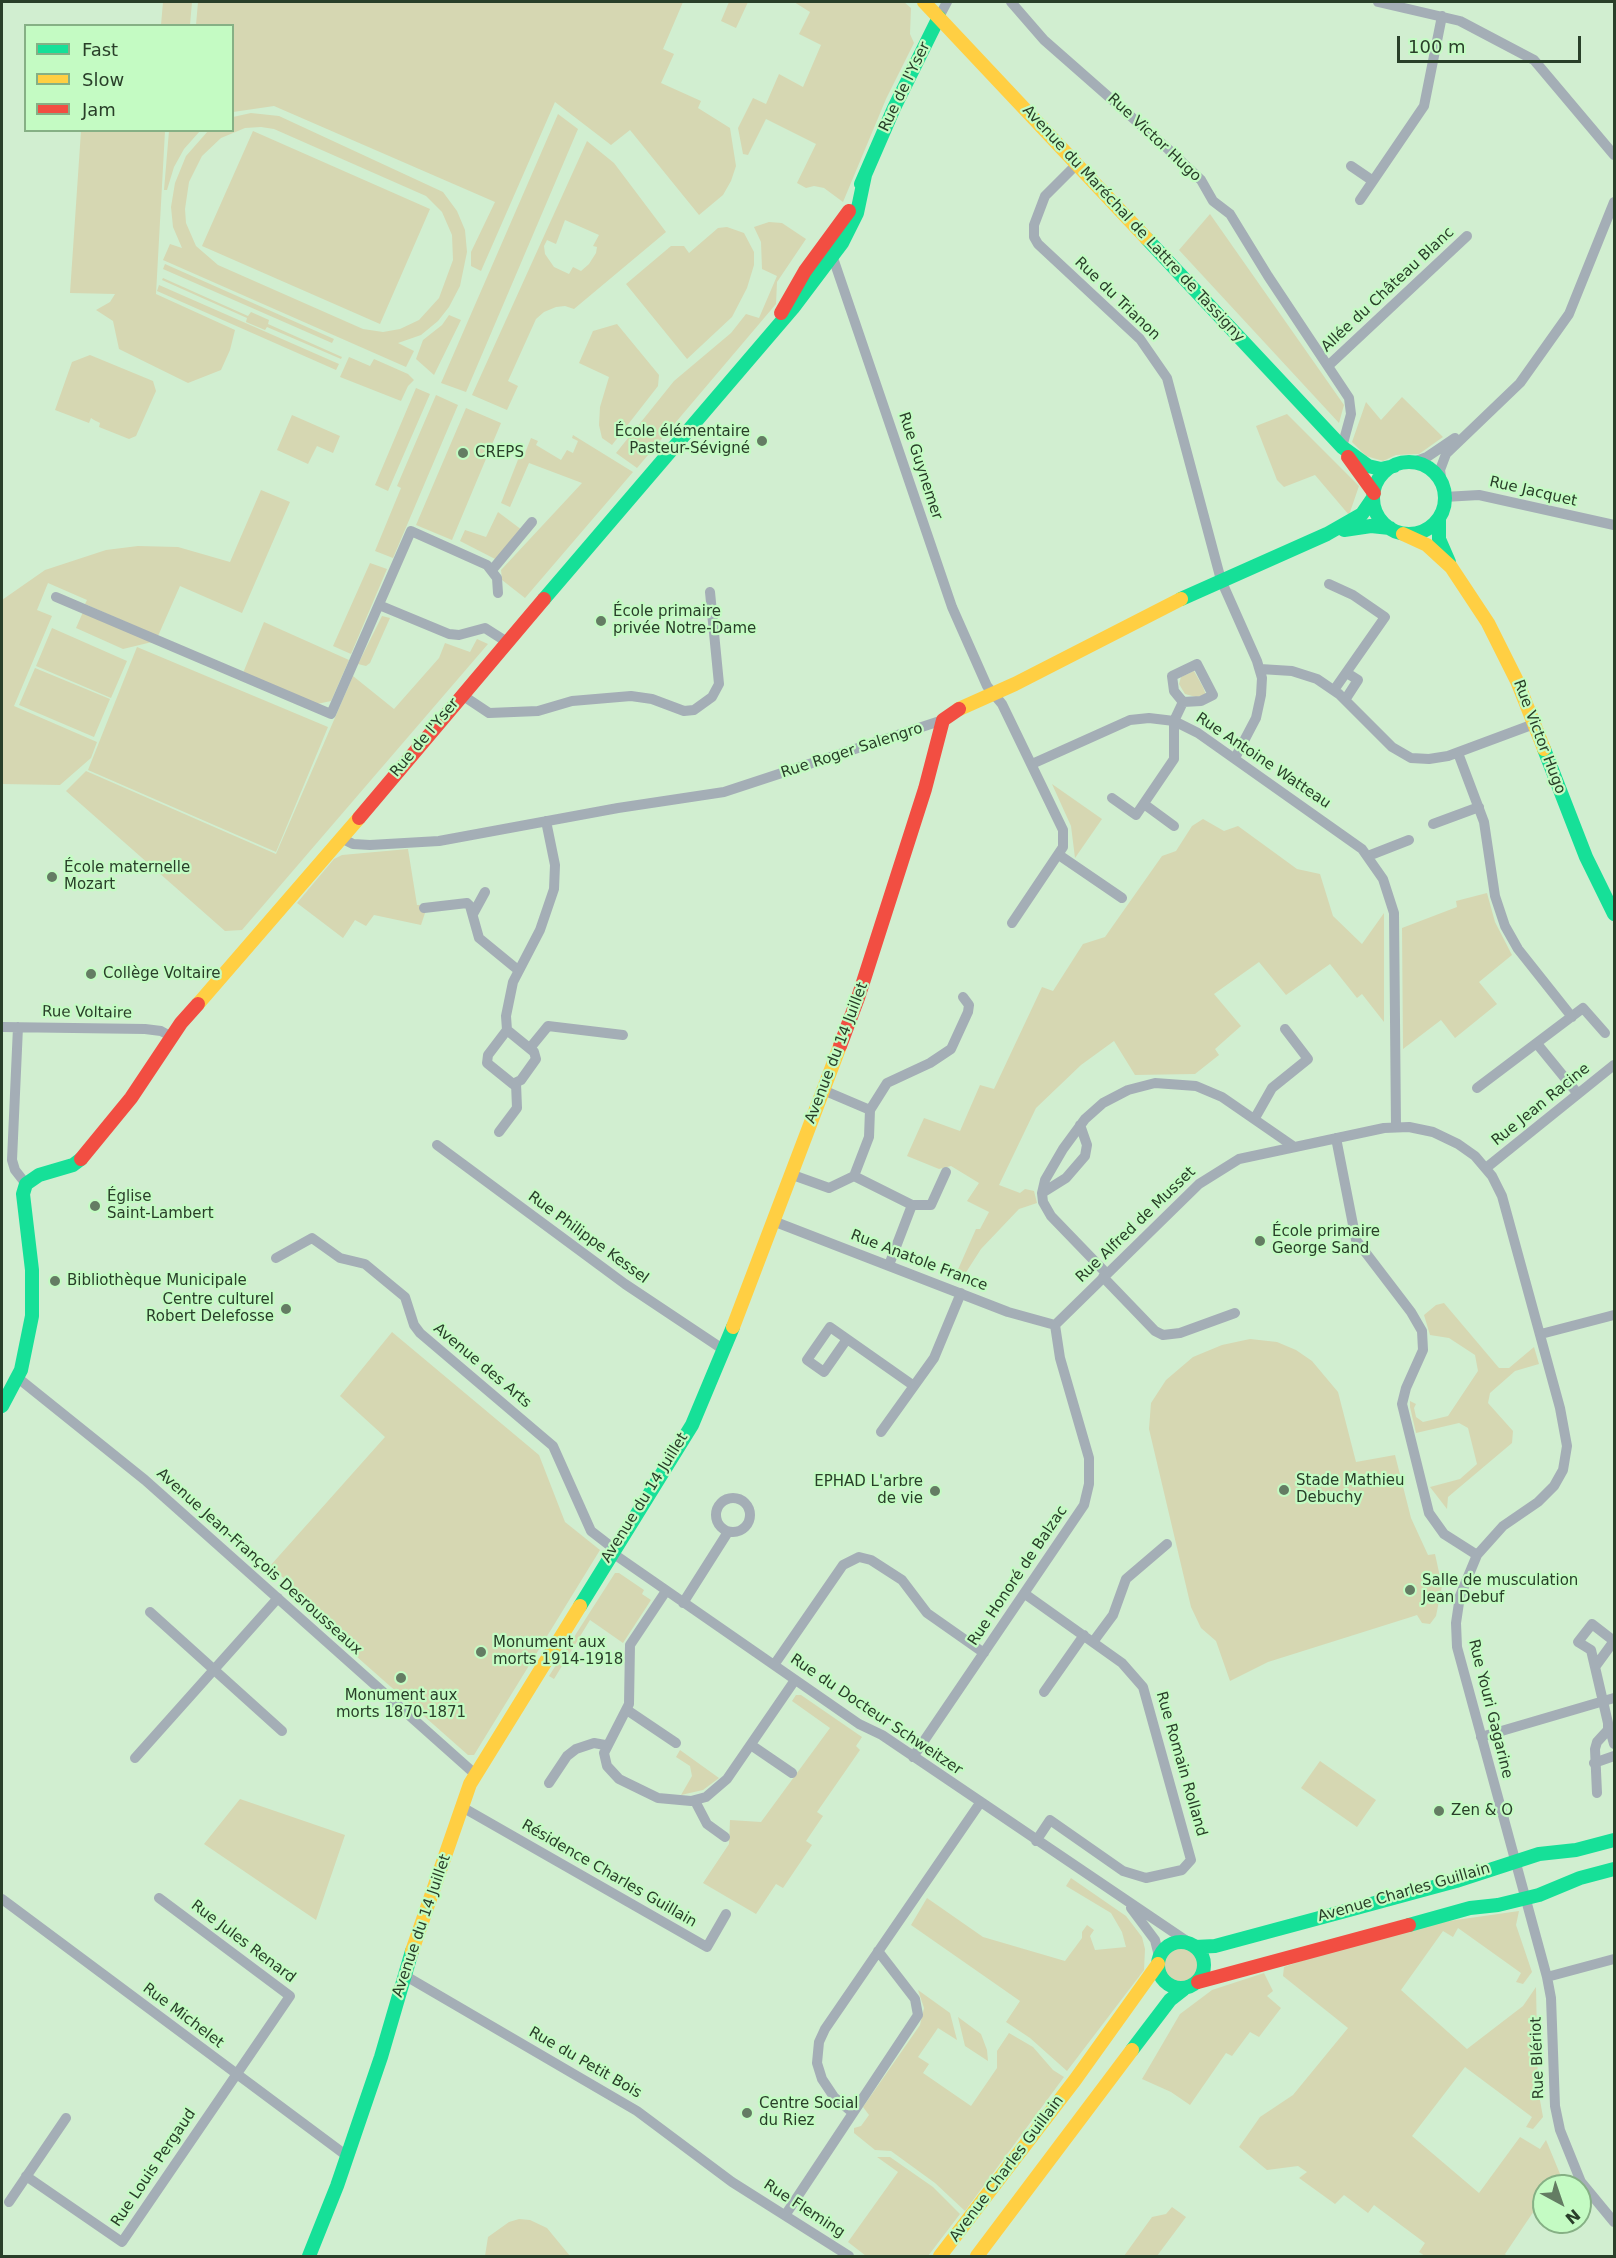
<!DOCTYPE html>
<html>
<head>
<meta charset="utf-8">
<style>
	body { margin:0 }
	#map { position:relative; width:1616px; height:2258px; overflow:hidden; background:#d1eed0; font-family:"DejaVu Sans",sans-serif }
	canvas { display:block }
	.frame { position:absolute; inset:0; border:3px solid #293f29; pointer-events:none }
	.legend { position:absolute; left:24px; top:24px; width:210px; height:108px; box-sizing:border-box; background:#c4fbc3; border:2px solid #86b085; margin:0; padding:8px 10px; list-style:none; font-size:18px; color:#293f29 }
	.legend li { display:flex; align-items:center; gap:12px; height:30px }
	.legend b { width:30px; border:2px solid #86b085 }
	.north { position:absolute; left:1532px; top:2174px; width:60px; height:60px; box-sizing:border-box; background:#c4fbc3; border:2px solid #86b085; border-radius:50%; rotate:140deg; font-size:16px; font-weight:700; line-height:24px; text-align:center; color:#293f29 }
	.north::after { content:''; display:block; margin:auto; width:21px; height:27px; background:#647c63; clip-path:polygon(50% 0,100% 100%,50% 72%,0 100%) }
	.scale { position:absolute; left:1397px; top:36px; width:184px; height:27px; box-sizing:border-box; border:3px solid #293f29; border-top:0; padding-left:8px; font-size:18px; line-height:21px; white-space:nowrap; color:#293f29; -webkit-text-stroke:4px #c4fbc3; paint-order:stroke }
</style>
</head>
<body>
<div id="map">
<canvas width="1616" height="2258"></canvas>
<div class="frame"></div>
<ul class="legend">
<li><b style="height:8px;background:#16e098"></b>Fast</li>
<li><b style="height:8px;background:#ffcf43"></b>Slow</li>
<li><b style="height:8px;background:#f24e42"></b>Jam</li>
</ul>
<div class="north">N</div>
<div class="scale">100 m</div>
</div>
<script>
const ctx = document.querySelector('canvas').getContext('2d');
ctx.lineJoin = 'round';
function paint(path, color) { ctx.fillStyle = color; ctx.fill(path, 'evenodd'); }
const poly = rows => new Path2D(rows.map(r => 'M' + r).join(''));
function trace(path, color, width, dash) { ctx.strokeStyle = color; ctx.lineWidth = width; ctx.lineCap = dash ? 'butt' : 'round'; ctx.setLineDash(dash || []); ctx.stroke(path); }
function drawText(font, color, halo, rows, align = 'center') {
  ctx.font = font + ' "DejaVu Sans",sans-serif'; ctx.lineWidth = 4.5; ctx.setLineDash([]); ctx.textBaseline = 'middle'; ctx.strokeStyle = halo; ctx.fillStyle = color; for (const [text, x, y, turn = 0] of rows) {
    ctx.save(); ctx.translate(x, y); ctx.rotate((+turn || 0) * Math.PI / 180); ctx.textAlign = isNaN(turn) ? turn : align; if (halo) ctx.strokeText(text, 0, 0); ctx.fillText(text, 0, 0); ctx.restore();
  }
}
paint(poly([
	[163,2,192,2,190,25,161,25],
	[198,2,683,2,663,49,674,54,661,83,701,101,698,108,730,128,736,166,731,181,723,195,699,215,630,130,611,145,555,102,481,271,471,266,471,252,495,202,274,106,233,112,232,26,196,25],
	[729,2,748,2,736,28,721,21],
	[794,2,904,2,911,8,910,34,914,43,886,99,843,202,824,188,814,186,806,188,797,183,816,144,766,119,748,155,743,154,738,128,753,98,766,104,779,74,803,87,821,45,799,34,810,12],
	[251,113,279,116,443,192,457,211,465,230,467,252,460,286,449,307,438,321,421,335,398,343,414,351,406,367,163,260,170,244,182,248,173,227,171,207,175,183,186,156,208,131,232,130,233,117],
	[261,127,274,129,426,196,442,212,452,235,453,260,439,298,419,320,400,329,383,332,363,329,218,265,196,246,186,223,185,209,189,182,202,156,221,138,245,128],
	[558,114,578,129,466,392,441,383],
	[81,131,165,131,156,294,235,330,230,350,221,370,188,383,119,349,113,321,96,310,110,302,115,294,70,293],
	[169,131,200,131,184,149,174,167,167,190,164,190],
	[253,131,430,209,380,324,202,246],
	[587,141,614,163,666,232,574,309,565,306,556,307,544,312,536,319,508,381,518,386,507,410,472,395],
	[565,220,599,235,593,246,597,247,596,253,589,264,581,271,573,267,569,274,554,267,545,254,544,246,547,240,556,244],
	[1210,214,1344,405,1339,423,1179,250],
	[769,222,782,223,806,239,777,282,776,304,637,468,616,453,674,381,731,333,746,314,759,318,777,276,762,269,761,242,754,227],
	[727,227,744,233,754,252,754,265,747,288,732,317,687,359,626,284,671,246,684,246,689,253,718,228],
	[165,264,334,339,332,343,163,269],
	[163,278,248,316,251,312,269,320,268,324,342,357,341,359,267,327,265,330,246,322,247,318,162,280],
	[159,285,339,364,336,370,157,291],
	[449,315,461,320,434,375,416,359,423,340,442,325],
	[617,324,659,375,658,386,612,445,602,438,599,425,600,407,609,377,579,363,593,331],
	[90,355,153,381,156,391,136,436,129,439,99,427,100,423,94,420,91,418,89,423,55,410,72,362],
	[349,357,370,366,374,359,408,374,414,380,408,386,401,401,340,377],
	[416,388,430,394,388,491,375,485],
	[436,395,458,405,393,558,375,551,401,488,397,486],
	[1402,397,1443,437,1419,454,1396,455,1383,461,1366,456,1352,442,1366,402,1381,420],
	[466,408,501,423,452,540,416,525],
	[1287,414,1359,486,1349,515,1315,475,1284,487,1277,480,1256,426],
	[292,415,340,436,333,453,317,446,308,464,277,450],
	[573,435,633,472,525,598,502,580,501,570,582,483,529,463,510,507,501,503,521,452,525,453,531,438,538,441,536,445,561,460,567,450,573,453,578,441,572,438],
	[261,490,290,502,242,613,180,586,158,636,85,604,87,600,48,583,37,610,52,616,14,706,97,742,91,758,60,785,2,784,2,600,45,570,106,550,138,546,178,547,230,562],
	[498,512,522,530,497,560,460,541,465,530,486,537],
	[370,563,387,569,351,654,333,646],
	[83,612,152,642,123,649,76,628],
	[382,616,390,618,370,663,366,666,358,664],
	[264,622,349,660,331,701,317,704,243,673],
	[52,628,127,661,111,698,36,666],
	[477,639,488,644,242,930,225,931,66,791,86,771,276,854,353,676,394,709,439,658,445,643,470,652],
	[137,647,328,727,276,852,88,770],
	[35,668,110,699,94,737,19,705],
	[1194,671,1203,687,1206,695,1196,697,1185,694,1179,684,1181,677],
	[1052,784,1102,819,1075,858,1071,826],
	[1203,819,1224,831,1238,826,1297,869,1320,874,1333,916,1362,944,1384,913,1384,1022,1362,994,1357,998,1330,964,1286,995,1259,962,1214,994,1241,1026,1215,1049,1219,1055,1195,1074,1135,1075,1114,1041,1081,1065,1036,1108,999,1185,1020,1193,1025,1189,1034,1191,1037,1203,1019,1209,981,1249,963,1277,956,1274,976,1229,980,1229,989,1212,967,1201,979,1183,951,1166,939,1169,907,1156,924,1118,960,1131,980,1085,994,1089,1042,987,1053,991,1083,944,1105,937,1162,856,1176,851,1192,826],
	[408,849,417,905,422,905,425,913,421,925,374,915,366,926,355,920,343,938,297,903,334,859,342,855],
	[1487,893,1495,922,1512,955,1479,982,1497,1004,1455,1038,1441,1020,1403,1049,1402,928,1457,907,1456,901],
	[1444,1303,1499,1368,1509,1368,1534,1347,1539,1364,1515,1371,1490,1393,1488,1403,1513,1431,1512,1443,1448,1497,1447,1509,1430,1487,1460,1479,1477,1464,1468,1428,1459,1423,1416,1433,1410,1407,1410,1401,1416,1404,1414,1408,1416,1417,1423,1422,1448,1416,1478,1371,1475,1355,1449,1338,1430,1335,1424,1315,1436,1305],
	[392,1332,539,1455,565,1522,600,1550,474,1755,468,1755,305,1611,311,1603,270,1566,385,1437,340,1396],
	[1250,1339,1277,1342,1296,1350,1312,1361,1338,1392,1356,1462,1395,1455,1411,1518,1428,1555,1435,1554,1442,1586,1436,1616,1430,1624,1422,1623,1417,1615,1411,1617,1268,1662,1230,1681,1216,1641,1201,1628,1191,1607,1149,1429,1151,1403,1166,1380,1193,1357,1222,1345],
	[615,1573,619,1573,644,1590,642,1594,651,1600,623,1643,590,1620,554,1679,549,1676],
	[796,1695,801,1695,862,1737,856,1746,860,1750,817,1812,823,1816,806,1841,812,1845,783,1888,776,1884,756,1914,703,1883,729,1844,730,1820,761,1822,830,1728,792,1701],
	[680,1750,719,1778,703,1790,681,1795,692,1776,690,1766,676,1757],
	[1320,1761,1376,1800,1357,1827,1301,1788],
	[240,1799,345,1835,316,1920,204,1844],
	[1071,1878,1126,1916,1142,1937,1145,1949,1144,1970,1067,2071,1030,2038,1006,2022,1020,2001,911,1925,927,1898,983,1937,1065,1961,1082,1938,1082,1932,1087,1925,1094,1930,1090,1936,1095,1950,1126,1947,1122,1932,1111,1913,1066,1886],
	[1519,1911,1516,1925,1532,1972,1523,1984,1516,1982,1521,1973,1458,1928,1453,1937,1443,1931,1401,1990,1467,2049,1523,2006,1536,1987,1538,2089,1543,2117,1533,2129,1526,2127,1532,2117,1465,2067,1412,2136,1479,2193,1520,2137,1540,2149,1546,2140,1565,2186,1544,2186,1544,2200,1542,2199,1505,2254,1507,2256,1425,2256,1419,2252,1425,2243,1374,2205,1368,2213,1344,2195,1335,2204,1299,2178,1307,2172,1298,2166,1267,2170,1239,2147,1260,2117,1293,2095,1348,2028,1283,1976,1284,1967,1345,1946,1435,1923],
	'1164 1965a17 17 0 1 1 34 0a17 17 0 1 1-34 0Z',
	[1264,1973,1273,1991,1267,1996,1281,2008,1259,2037,1250,2032,1232,2056,1226,2053,1190,2105,1171,2092,1142,2079,1180,2014,1212,1990],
	[918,1990,950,2013,957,2040,938,2028,918,2057,929,2064,923,2073,971,2106,997,2068,997,2051,1009,2033,1033,2047,1053,2070,1064,2077,965,2211,935,2183,891,2151,875,2150,854,2133,854,2128,861,2126,869,2115,863,2107,920,2025,924,2008],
	[958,2017,981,2034,987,2050,988,2061,965,2046],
	[877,2157,890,2157,933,2187,960,2214,928,2256,866,2256,848,2242,898,2172],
	[1172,2207,1186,2217,1157,2256,1124,2256,1152,2217,1166,2214],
	[519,2219,530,2220,547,2228,570,2256,485,2256,488,2237,509,2222]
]), '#d6d7b2');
trace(poly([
	[1011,2,1044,40,1168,149,1201,180,1213,201,1230,214,1268,276,1349,398,1351,414,1342,447],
	[1378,2,1460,21,1534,60,1614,155],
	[939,17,947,2],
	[1077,164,1045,196,1034,225,1034,237,1038,244,1140,339,1167,378,1221,580,1257,661,1262,678,1261,695,1256,718,1235,758],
	[1351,166,1373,181],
	[1360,200,1424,106,1442,16],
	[831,252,952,607,987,686,1002,704,1063,830,1063,847,1012,923],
	[1328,366,1467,236],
	[1411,463,1427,457,1455,438],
	[1442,484,1440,470,1446,454,1520,383,1569,314,1614,202],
	[1444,497,1479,495,1614,525],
	[492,570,532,522],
	[1329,584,1353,595,1385,617,1334,690],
	[56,597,331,714,411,531,487,565,497,578,498,593],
	[379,605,449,634,459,635,485,628,507,642],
	[1197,664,1213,695,1201,701,1183,702,1174,691,1172,676,1197,664],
	[1260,669,1292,671,1317,679,1339,694,1392,747,1411,758,1429,759,1448,756,1534,724],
	[462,695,489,713,538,711,572,701,631,696,652,699,684,711,694,710,712,697,719,684,710,592],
	[1345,700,1358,680,1347,673],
	[1458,753,1484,822,1495,896,1505,926,1518,949,1572,1017],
	[1032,764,1130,720,1149,718,1174,721,1198,733,1362,849,1383,879,1394,913,1396,1127],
	[1112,798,1136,815,1174,759,1174,721,1183,702],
	[1144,804,1174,826],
	[1433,824,1479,807],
	[341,838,353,844,370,845,439,841,618,808,724,792,943,720],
	[1059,855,1122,898],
	[1368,856,1409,840],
	[424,908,467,903,470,906,479,938,518,970],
	[473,914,485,892],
	[2,1027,145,1029,161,1031,170,1036],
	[18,1027,12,1160,15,1170,26,1184],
	[507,1030,488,1055,487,1063,513,1084,521,1080,536,1059,534,1052,507,1030,506,1016,513,982,540,930,554,889,555,865,546,821],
	[1538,1045,1578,1094],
	[530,1048,548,1026,623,1035],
	[1477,1088,1583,1008,1605,1033],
	[823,1090,870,1110,869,1137,854,1176,912,1205,889,1265],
	[870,1110,887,1083,930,1063,951,1049,968,1012,969,1005,963,997],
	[1255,1118,1272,1088,1308,1059,1285,1029],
	[499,1132,517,1108,516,1083],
	[1336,1138,1356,1240,1411,1312,1422,1331,1423,1350,1406,1388,1402,1404,1429,1513,1444,1534,1477,1555],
	[437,1145,625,1284,724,1350],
	[1486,1168,1614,1065],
	[790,1174,829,1188,854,1176],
	[1042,1193,1066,1178,1085,1156,1087,1145,1080,1125],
	[912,1205,931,1205,946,1172],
	[773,1221,1008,1312,1055,1325],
	[276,1258,312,1238,340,1258,365,1264,405,1297,414,1325,420,1333,553,1446,591,1531,613,1548],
	[1107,1274,1051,1216,1043,1202,1042,1193,1045,1180,1063,1149,1085,1119,1103,1103,1128,1090,1155,1083,1196,1086,1222,1097,1293,1146],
	[1103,1277,1155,1331,1163,1335,1180,1333,1235,1313],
	[1055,1325,1199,1184,1239,1159,1384,1128,1409,1127,1433,1132,1458,1144,1475,1156,1492,1176,1502,1196,1560,1408,1567,1446,1563,1470,1554,1486,1538,1502,1503,1526,1477,1555,1460,1596,1456,1623,1457,1647,1547,1977,1551,1998,1555,2106,1560,2130,1581,2182,1614,2222],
	[1541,1334,1614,1315],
	[847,1339,824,1372,807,1360,830,1327,914,1386],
	[18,1378,145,1480,475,1774],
	[881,1432,934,1358,961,1293],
	'716 1515a17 17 0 1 1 34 0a17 17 0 1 1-34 0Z',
	[611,1552,859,1724,882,1735,1191,1944],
	[666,1591,630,1645,629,1704,604,1753,607,1766,619,1779,658,1798,691,1801,706,1797,727,1779,795,1680],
	[1025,1594,1122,1663,1143,1687,1191,1860,1182,1870,1146,1878,1123,1871,1050,1820,1036,1841],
	[683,1603,728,1532],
	[150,1612,282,1731],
	[1093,1642,1113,1615,1126,1579,1167,1544],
	[774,1665,843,1565,859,1557,871,1560,902,1580,927,1613,984,1653],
	[1595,1667,1614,1641,1592,1624,1578,1642,1591,1650,1595,1667,1608,1723,1608,1730,1597,1742,1595,1749,1597,1793],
	[1044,1692,1084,1635],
	[627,1710,676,1743],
	[1609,1726,1614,1744],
	[1481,1737,1614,1698],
	[751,1745,792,1773],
	[913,1757,1084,1505,1089,1484,1089,1458,1060,1358,1055,1325],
	[135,1758,278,1598],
	[1594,1763,1614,1756],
	[549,1783,567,1756,576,1749,594,1743,605,1745],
	[695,1801,707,1824,725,1837],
	[462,1807,707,1947,726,1914],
	[2,1899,347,2156],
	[1131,1908,1155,1940,1159,1956],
	[404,1975,637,2111,732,2182,849,2256],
	[1547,1977,1614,1959],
	[853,2113,834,2097,822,2079,817,2063,819,2042,825,2029,980,1803],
	[26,2176,122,2242,290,1996,159,1898],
	[9,2202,66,2118],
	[786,2214,918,2015,915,1999,878,1951]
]), '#a4aeb6', 10);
trace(poly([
	[861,184,894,108,939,17],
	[1147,239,1342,447,1368,466,1381,469,1394,466],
	'1373 498a36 36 0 1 1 72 0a36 36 0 1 1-72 0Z',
	[1439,518,1439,539,1449,562],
	[1344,530,1371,526,1390,528],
	[544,599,793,308,842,243,857,213,865,175],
	[1181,599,1327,534,1362,514,1373,498],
	[1544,749,1586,857,1614,914],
	[2,1406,21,1370,32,1316,32,1270,23,1194,26,1184,39,1175,73,1165,81,1159],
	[580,1606,692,1425,733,1327],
	[1409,1925,1470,1908,1498,1905,1539,1895,1580,1878,1614,1869],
	'1158 1965a23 23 0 1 1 46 0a23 23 0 1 1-46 0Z',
	[1195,1947,1215,1946,1349,1910,1456,1881,1539,1854,1576,1850,1614,1840],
	[1132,2050,1170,2000,1184,1989],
	[309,2256,337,2186,381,2057,412,1951]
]), '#16e098', 14);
trace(poly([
	[924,2,1147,239],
	[1403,534,1427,545,1451,567,1488,623,1517,681,1544,749],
	[959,709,1015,684,1181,599],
	[198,1004,359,818],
	[733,1327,840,1046],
	[412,1951,470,1784,580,1606],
	[940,2256,1075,2080,1158,1964],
	[977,2256,1132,2050]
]), '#ffcf43', 14);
trace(poly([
	[781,313,805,271,849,211],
	[1348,457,1374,493],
	[359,818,544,599],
	[840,1046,858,998,925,789,943,720,959,709],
	[81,1159,131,1098,181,1023,198,1004],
	[1198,1982,1409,1925]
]), '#f24e42', 14);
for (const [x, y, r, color] of [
	[762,441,6,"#647c63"],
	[463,453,6,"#647c63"],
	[601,621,6,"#647c63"],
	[52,877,6,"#647c63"],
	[91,974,6,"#647c63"],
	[95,1206,6,"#647c63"],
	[1260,1241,6,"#647c63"],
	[55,1281,6,"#647c63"],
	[286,1309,6,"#647c63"],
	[1284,1490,6,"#647c63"],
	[935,1491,6,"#647c63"],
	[1410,1590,6,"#647c63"],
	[481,1652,6,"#647c63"],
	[401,1678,6,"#647c63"],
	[1439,1811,6,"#647c63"],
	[747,2113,6,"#647c63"]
]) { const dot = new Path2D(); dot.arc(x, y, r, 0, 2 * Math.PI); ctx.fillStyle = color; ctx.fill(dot); trace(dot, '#c4fbc3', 2); }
drawText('15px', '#293f29', '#c4fbc3', [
	["Rue de l'Yser",905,87,-64],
	["Rue Victor Hugo",1154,138,43],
	["Avenue du Maréchal de Lattre de Tassigny",1133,224,47],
	["Allée du Château Blanc",1388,290,-43],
	["Rue du Trianon",1117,299,44],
	["Rue Guynemer",920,466,72],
	["Rue Jacquet",1533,492,13],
	["Rue Victor Hugo",1539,737,69],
	["Rue de l'Yser",425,738,-50],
	["Rue Roger Salengro",852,751,-18],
	["Rue Antoine Watteau",1263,761,34],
	["Rue Voltaire",87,1013,1],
	["Avenue du 14 Juillet",837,1053,-69],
	["Rue Jean Racine",1541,1105,-39],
	["Rue Alfred de Musset",1136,1225,-44],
	["Rue Philippe Kessel",588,1238,36],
	["Rue Anatole France",919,1261,21],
	["Avenue des Arts",482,1366,40],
	["Avenue du 14 Juillet",645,1498,-58],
	["Avenue Jean-François Desrousseaux",259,1562,42],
	["Rue Honoré de Balzac",1018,1576,-56],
	["Rue Youri Gagarine",1490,1709,76],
	["Rue du Docteur Schweitzer",876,1715,34],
	["Rue Romain Rolland",1181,1764,74],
	["Résidence Charles Guillain",609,1874,30],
	["Avenue Charles Guillain",1404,1893,-16],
	["Avenue du 14 Juillet",422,1926,-71],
	["Rue Jules Renard",243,1942,37],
	["Rue Michelet",183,2016,37],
	["Rue Blériot",1538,2058,-92],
	["Rue du Petit Bois",585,2063,30],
	["Rue Louis Pergaud",154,2168,-56],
	["Avenue Charles Guillain",1007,2169,-53],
	["Rue Fleming",804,2209,33]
]);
drawText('15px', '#293f29', '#c4fbc3', [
	["École élémentaire",750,432,"right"],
	["Pasteur-Sévigné",750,449,"right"],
	["CREPS",475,453],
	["École primaire",613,612],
	["privée Notre-Dame",613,629],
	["École maternelle",64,868],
	["Mozart",64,885],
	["Collège Voltaire",103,974],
	["Église",107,1197],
	["Saint-Lambert",107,1214],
	["École primaire",1272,1232],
	["George Sand",1272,1249],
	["Bibliothèque Municipale",67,1281],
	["Centre culturel",274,1300,"right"],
	["Robert Delefosse",274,1317,"right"],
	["Stade Mathieu",1296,1481],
	["Debuchy",1296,1498],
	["EPHAD L'arbre",923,1482,"right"],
	["de vie",923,1499,"right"],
	["Salle de musculation",1422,1581],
	["Jean Debuf",1422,1598],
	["Monument aux",493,1643],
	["morts 1914-1918",493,1660],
	["Monument aux",401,1696,"center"],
	["morts 1870-1871",401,1713,"center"],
	["Zen & O",1451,1811],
	["Centre Social",759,2104],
	["du Riez",759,2121]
], 'left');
</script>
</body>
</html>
